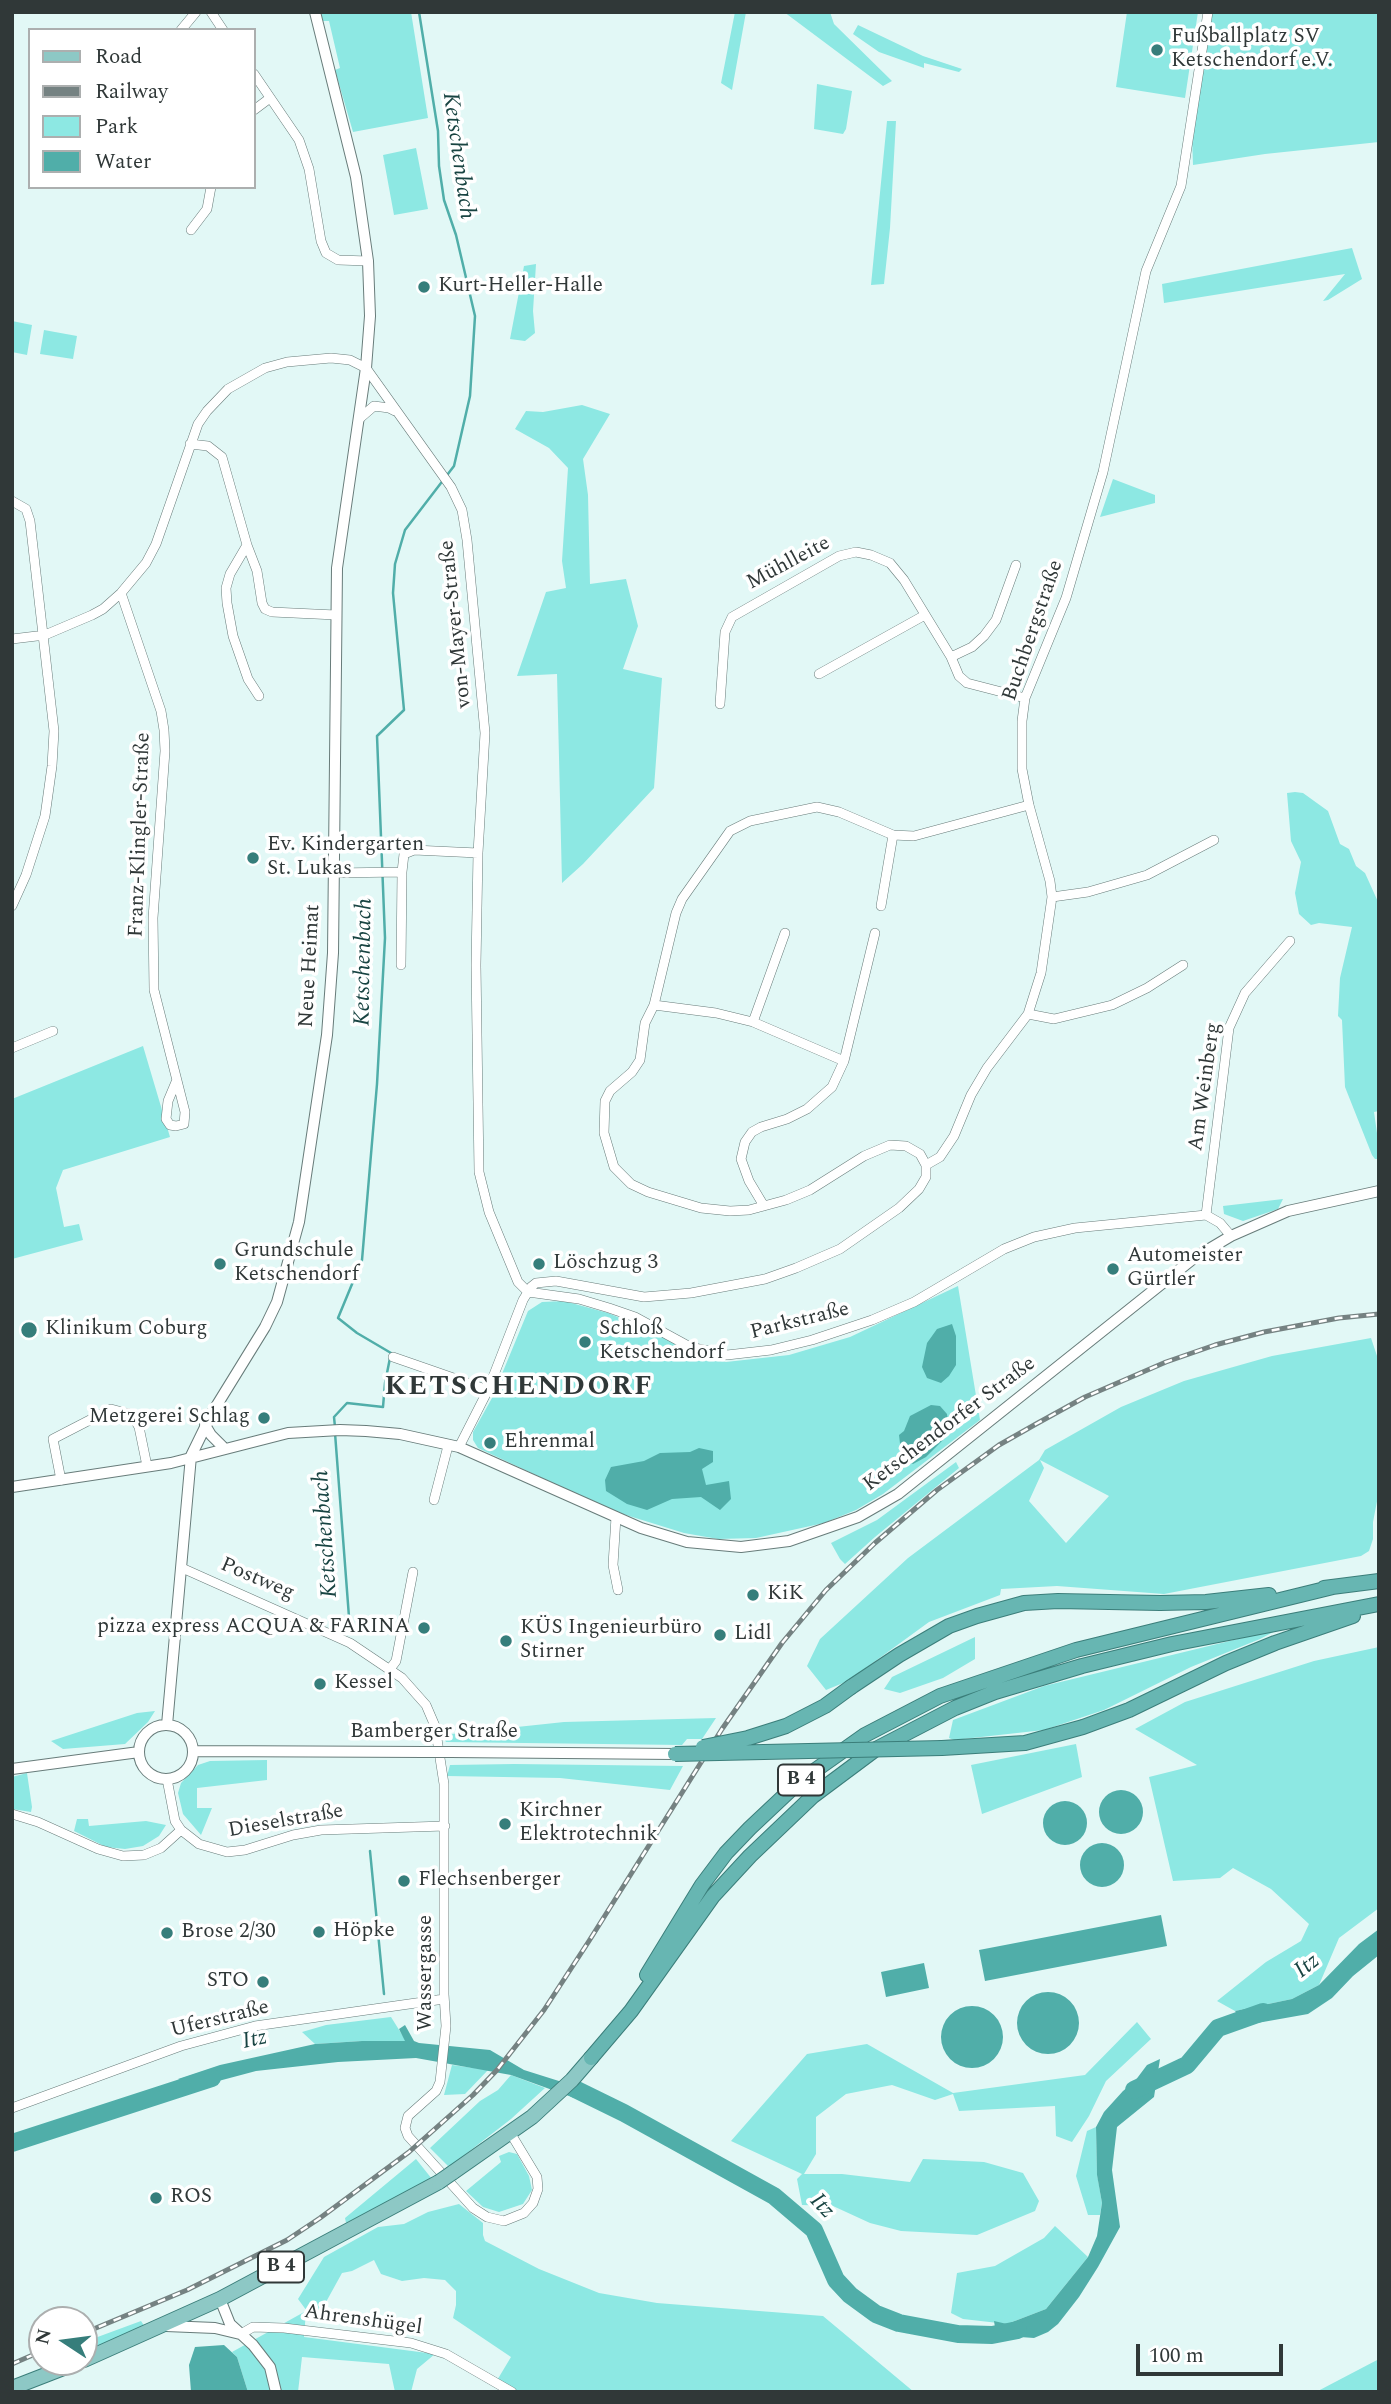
<!DOCTYPE html>
<html>
<head>
<meta charset="utf-8">
<style>
	body { margin:0 }
	#map { position:relative; width:1391px; height:2404px; overflow:hidden; background:#e2f8f6; font-family:Spectral,serif }
	canvas { display:block }
	.frame { position:absolute; inset:0; border:14px solid #303838; pointer-events:none }
	.legend { position:absolute; left:28px; top:28px; width:228px; height:161px; box-sizing:border-box; background:#fff; border:2px solid #acafaf; margin:0; padding:9px 12px; list-style:none; font-size:21px; color:#303838 }
	.legend li { display:flex; align-items:center; gap:14px; height:35px }
	.legend b { width:35px; border:2px solid #acafaf }
	.north { position:absolute; left:28px; top:2306px; width:70px; height:70px; box-sizing:border-box; background:#fff; border:2px solid #acafaf; border-radius:50%; rotate:283deg; font-size:19px; font-weight:700; line-height:28px; text-align:center; color:#303838 }
	.north::after { content:''; display:block; margin:auto; width:24px; height:32px; background:#367e7b; clip-path:polygon(50% 0,100% 100%,50% 72%,0 100%) }
	.scale { position:absolute; left:1136px; top:2344px; width:147px; height:32px; box-sizing:border-box; border:4px solid #303838; border-top:0; padding-left:9px; font-size:21px; line-height:24px; white-space:nowrap; color:#303838; -webkit-text-stroke:5px #fff; paint-order:stroke }
</style>
</head>
<body>
<div id="map">
<canvas width="1391" height="2404"></canvas>
<div class="frame"></div>
<ul class="legend">
<li><b style="height:9px;background:#8dc8c5"></b>Road</li>
<li><b style="height:9px;background:#758282"></b>Railway</li>
<li><b style="height:19px;background:#8de8e3"></b>Park</li>
<li><b style="height:19px;background:#50aea9"></b>Water</li>
</ul>
<div class="north">N</div>
<div class="scale">100 m</div>
</div>
<script>
const ctx = document.querySelector('canvas').getContext('2d');
ctx.lineJoin = 'round';
function paint(path, color) { ctx.fillStyle = color; ctx.fill(path, 'evenodd'); }
const poly = rows => new Path2D(rows.map(r => 'M' + r).join(''));
function trace(path, color, width, dash) { ctx.strokeStyle = color; ctx.lineWidth = width; ctx.lineCap = dash ? 'butt' : 'round'; ctx.setLineDash(dash || []); ctx.stroke(path); }
function drawText(font, color, halo, rows, align = 'center') {
  ctx.font = font + ' Spectral,serif'; ctx.lineWidth = 7; ctx.setLineDash([]); ctx.textBaseline = 'middle'; ctx.strokeStyle = halo; ctx.fillStyle = color; for (const [text, x, y, turn = 0] of rows) {
    ctx.save(); ctx.translate(x, y); ctx.rotate((+turn || 0) * Math.PI / 180); ctx.textAlign = isNaN(turn) ? turn : align; if (halo) ctx.strokeText(text, 0, 0); ctx.fillText(text, 0, 0); ctx.restore();
  }
}
paint(poly([
	[321,12,411,12,428,118,353,132,335,70,340,68,329,21,323,21],
	[735,12,746,12,732,90,721,83],
	[784,12,830,12,834,24,892,81,883,86],
	[1127,12,1198,12,1185,98,1116,87],
	[1210,12,1379,12,1379,142,1265,154,1193,165,1191,108],
	[858,25,923,56,962,69,959,72,924,63,924,68,879,52,853,34],
	[817,84,852,91,846,129,843,134,814,129],
	[887,121,896,121,890,228,884,284,871,285],
	[416,148,428,209,394,215,383,155],
	[1352,248,1362,279,1328,300,1323,301,1345,274,1164,303,1162,284],
	[536,264,533,311,535,333,525,341,510,339,524,266],
	[12,321,32,325,27,355,12,352],
	[44,330,77,336,73,359,40,354],
	[582,405,610,414,583,459,588,495,590,584,626,579,638,626,623,669,662,678,654,788,583,864,562,883,557,674,517,676,546,592,566,588,562,561,568,468,549,448,515,429,526,411,543,412],
	[1113,479,1155,495,1155,503,1100,517],
	[1295,792,1303,793,1328,811,1340,844,1349,849,1356,866,1365,873,1379,904,1379,1111,1374,1112,1379,1147,1378,1159,1375,1159,1372,1155,1345,1087,1342,1020,1338,1016,1340,978,1352,927,1319,923,1311,925,1299,914,1295,893,1301,862,1291,841,1287,793],
	[143,1046,170,1137,63,1170,56,1188,64,1227,79,1224,83,1240,12,1259,12,1099],
	[1283,1199,1278,1209,1243,1221,1224,1214,1223,1206],
	[958,1286,980,1420,883,1494,856,1510,824,1523,756,1538,718,1539,684,1533,613,1511,478,1448,473,1440,473,1432,492,1398,528,1311,542,1302,564,1301,608,1313,656,1333,698,1357,726,1362,789,1355,850,1337],
	[1371,1338,1379,1362,1379,1491,1373,1522,1373,1539,1369,1551,1361,1556,1164,1594,1057,1586,1001,1589,1000,1595,929,1622,848,1681,826,1690,807,1666,820,1639,908,1558,1039,1460,1045,1450,1121,1407,1184,1381,1272,1356],
	[1040,1460,1109,1496,1066,1543,1029,1501,1044,1468],
	[956,1462,959,1468,875,1537,845,1564,840,1559,831,1543,877,1520],
	[1279,1629,1260,1639,1191,1667,1104,1710,1044,1730,954,1740,949,1738,953,1720,1044,1686],
	[975,1637,975,1659,943,1678,900,1693,884,1689,892,1677],
	[1379,1647,1379,1908,1339,1938,1319,1985,1292,1999,1235,2011,1217,2001,1266,1962,1301,1941,1309,1924,1271,1889,1233,1868,1220,1878,1173,1881,1149,1777,1197,1765,1135,1729,1185,1702,1314,1661],
	[155,1711,148,1722,125,1744,63,1749,51,1741,137,1713],
	[716,1718,702,1739,687,1739,682,1745,446,1742,442,1735,564,1722],
	[1076,1744,1082,1777,982,1814,971,1765],
	[267,1760,267,1780,197,1788,197,1808,212,1808,201,1835,183,1814,178,1793,181,1783,198,1765,210,1761],
	[514,1764,683,1766,670,1790,560,1778,447,1776,450,1765],
	[27,1773,32,1807,31,1812,12,1809,12,1777],
	[77,1819,88,1819,89,1826,146,1821,166,1825,159,1836,143,1846,125,1849,106,1847,74,1831],
	[391,2017,406,2041,362,2041,315,2044,302,2032,326,2025],
	[1137,2022,1151,2039,1106,2081,1089,2116,1072,2142,1056,2136,1055,2106,959,2111,953,2094,935,2100,892,2085,846,2094,816,2117,816,2154,804,2174,842,2174,910,2182,923,2159,984,2162,1023,2173,1039,2201,1035,2211,977,2235,901,2231,870,2223,833,2206,802,2205,797,2179,802,2174,731,2141,807,2054,867,2044,953,2093,1085,2075],
	[452,2065,474,2068,489,2069,465,2094,444,2095],
	[511,2075,545,2088,511,2119,449,2167,430,2148,480,2101,498,2090],
	[1096,2127,1097,2174,1102,2203,1100,2215,1088,2215,1076,2176,1087,2131],
	[509,2152,517,2154,529,2176,532,2190,523,2204,499,2212,483,2207,466,2191,501,2162,499,2156],
	[416,2159,432,2179,346,2223,345,2218],
	[459,2204,483,2223,483,2235,485,2241,539,2269,599,2293,657,2303,823,2316,914,2392,512,2392,496,2382,511,2357,453,2318,456,2305,456,2291,445,2280,424,2278,402,2281,381,2274,374,2260,352,2271,342,2273,315,2322,298,2299,324,2257,378,2227,404,2224,428,2212],
	[1055,2226,1088,2257,1046,2309,1007,2324,963,2319,951,2313,957,2273,995,2266,1044,2238],
	[306,2311,304,2337,435,2354,417,2369,411,2392,395,2392,389,2364,302,2357,298,2392,248,2392,237,2357,232,2352],
	[141,2321,145,2327,84,2352,84,2342],
	[1379,2359,1379,2392,1316,2392]
]), '#8de8e3');
paint(poly([
	[952,1324,956,1336,956,1365,949,1376,941,1383,927,1378,922,1367,927,1343,937,1329],
	[931,1405,940,1406,947,1414,949,1429,945,1438,926,1457,913,1464,906,1460,901,1452,899,1435,904,1431,910,1416],
	[699,1448,713,1451,713,1462,702,1469,706,1485,729,1481,731,1499,720,1510,701,1497,672,1499,647,1510,627,1504,606,1491,605,1480,611,1467,644,1461,660,1453,690,1452],
	'1099 1812a22 22 0 1 1 44 0a22 22 0 1 1-44 0Z',
	'1043 1823a22 22 0 1 1 44 0a22 22 0 1 1-44 0Z',
	'1080 1865a22 22 0 1 1 44 0a22 22 0 1 1-44 0Z',
	[1161,1915,1167,1946,985,1981,979,1950],
	[1379,1929,1379,1955,1353,1976,1332,1998,1308,2014,1246,2025,1235,2011,1292,1999,1319,1985,1359,1944],
	[924,1963,929,1988,886,1997,881,1972],
	'1017 2023a31 31 0 1 1 62 0a31 31 0 1 1-62 0Z',
	'941 2037a31 31 0 1 1 62 0a31 31 0 1 1-62 0Z',
	[405,2025,414,2041,419,2043,490,2050,524,2070,597,2093,591,2104,511,2075,416,2058,338,2062,256,2071,211,2083,200,2089,178,2079,220,2065,315,2044,362,2041,405,2041,399,2029],
	[1160,2059,1154,2097,1117,2127,1112,2170,1120,2227,1098,2267,1079,2297,1058,2324,1048,2332,1034,2338,1020,2337,997,2340,994,2321,1007,2324,1046,2309,1088,2257,1097,2236,1102,2203,1097,2175,1096,2127,1104,2112,1123,2091,1135,2081,1147,2065],
	[224,2345,237,2357,248,2392,191,2392,189,2365,195,2347]
]), '#50aea9');
trace(poly([
	[335,1427,334,1417,347,1403,383,1407,385,1383,391,1353,357,1333,338,1318,362,1260,377,1084,385,938,377,736,404,710,393,593,395,564,405,530,454,466,470,396,475,316,456,235,444,200,439,166,438,131,419,12],
	[335,1433,349,1617],
	[370,1851,384,1994]
]), '#50aea9', 2.5);
trace(poly([
	[575,2089,624,2113,774,2196,814,2230,836,2280,850,2295,876,2314,899,2323,958,2334,992,2335,1018,2330],
	[1134,2090,1187,2065,1218,2028,1263,2012],
	[12,2143,212,2078]
]), '#50aea9', 18);
const minor = poly([
	[211,12,223,30],
	[181,30,196,12],
	[254,74,299,140,309,169,321,241,326,253,338,260,368,261],
	[254,110,270,98],
	[191,230,207,209,211,187],
	[359,419,374,406,389,408,395,411],
	[190,444,208,446,222,457,247,545,257,571,262,603,265,609,272,612,336,615],
	[12,501,26,509,30,521,54,731,52,766,45,816,26,875,12,906],
	[247,545,230,574,226,588,227,603,233,636,248,679,259,696],
	[121,593,161,711,164,730,165,751,153,918,154,990,185,1112,184,1124,176,1126,170,1125,166,1119,168,1101,176,1082],
	[12,639,45,635,92,615,103,609,121,593,146,563,156,544,198,424,207,411,228,389,265,368,287,362,331,358,350,360,366,368,451,487,462,510,467,540,485,733,478,853,476,965,479,1172,489,1212,518,1282,528,1292],
	[951,657,972,647,984,636,996,620,1016,565],
	[819,674,925,615],
	[720,704,725,632,732,617,839,556,856,552,871,555,890,563,904,580,951,657,959,676,967,683,1025,698],
	[334,873,402,872],
	[1052,897,1088,892,1147,875,1214,840],
	[881,906,893,835],
	[401,965,402,872,404,854,414,850,478,853],
	[654,1005,716,1013,753,1022,844,1061],
	[1028,1014,1054,1019,1112,1005,1147,988,1183,965],
	[753,1022,785,933],
	[12,1048,53,1031],
	[926,1165,940,1157,954,1136,971,1095,987,1068,1028,1014,1041,973,1052,897,1050,881,1029,805,1022,769,1022,721,1025,698,1066,598,1103,472,1146,271,1181,186,1208,12],
	[764,1206,749,1181,741,1159,745,1142,752,1132,761,1127,787,1119,807,1109,832,1087,844,1061,875,933],
	[1206,1215,1229,1028,1245,993,1290,941],
	[528,1292,579,1299,609,1308,635,1317,690,1347,727,1355,771,1350,812,1340,872,1320,914,1302,1004,1249,1034,1237,1075,1228,1206,1215,1220,1223,1231,1236],
	[393,1357,488,1390],
	[459,1447,488,1390,523,1300,531,1287,536,1283,556,1281,644,1297,691,1293,765,1279,796,1268,840,1249,899,1208,919,1189,926,1177,926,1165,920,1154,906,1146,890,1145,864,1156,810,1190,786,1200,749,1210,730,1211,701,1208,648,1192,631,1184,614,1167,604,1133,605,1101,610,1091,632,1072,640,1060,645,1023,654,1005,676,913,682,899,730,831,750,821,817,807,839,812,893,835,914,836,1029,805],
	[61,1480,53,1439,111,1409,130,1414,135,1420,139,1427,147,1466],
	[434,1500,448,1446],
	[616,1517,613,1565,618,1590],
	[182,1568,350,1643,402,1678,426,1705,435,1726,444,1784,444,1994,446,2026,440,2082,436,2091,408,2116,405,2128,408,2136,473,2208,487,2217,504,2221,524,2213,533,2203,538,2189,537,2177,511,2134],
	[390,1669,396,1661,413,1572],
	[167,1779,175,1821,181,1830,199,1844,227,1852,245,1850,293,1835,321,1830,445,1826],
	[12,1814,38,1822,98,1849,123,1856,144,1855,161,1848,181,1830],
	[12,2108,181,2046,255,2026,444,1999],
	[241,2334,253,2327,284,2328,411,2343,446,2354,512,2392]
]);
const tertiary = poly([
	[205,1425,211,1435,224,1448],
	[12,1487,171,1463,288,1433,340,1430,366,1431,400,1434,459,1447,641,1528,687,1542,741,1547,789,1541,858,1517,898,1494,1194,1258,1231,1236,1288,1211,1379,1191],
	[167,1725,191,1456,212,1413,265,1327,277,1302,299,1222,327,1035,333,953,337,568,366,368,370,316,368,261,356,177,315,12],
	'139 1752a27 27 0 1 1 54 0a27 27 0 1 1-54 0Z',
	[193,1751,425,1752],
	[451,1752,675,1754],
	[12,1769,139,1752],
	[220,2299,230,2324,253,2345,270,2367,276,2392],
	[166,2326,215,2328,240,2334]
]);
const primary = poly([
	[452,2173,532,2117,572,2080,591,2058],
	[84,2360,220,2299,439,2182],
	[12,2388,79,2362]
]);
const trunk = poly([
	[1324,1588,1379,1581],
	[851,1687,899,1655,949,1626,977,1616,1024,1603,1058,1601,1160,1603,1206,1602,1269,1595],
	[942,1748,1025,1743,1083,1727,1129,1710,1226,1663,1275,1643,1353,1616],
	[647,1975,702,1885,726,1853,750,1828,800,1781,865,1735,940,1696,1076,1650,1333,1587],
	[591,2058,631,2011,713,1896,750,1856,813,1796,876,1749,955,1708,995,1692,1082,1666,1172,1644,1379,1604]
]);
trace(minor, '#687c7a', 10);
trace(tertiary, '#687c7a', 12);
trace(primary, '#3b7e7a', 16);
trace(trunk, '#3b7e7a', 16);
trace(minor, '#fff', 9);
trace(tertiary, '#fff', 10);
trace(primary, '#8dc8c5', 14);
trace(trunk, '#67b6b2', 14);
const rail = poly([
	[84,2333,187,2290,287,2240,320,2218,409,2152,473,2095,497,2070,544,2010,589,1941,722,1729,782,1643,826,1590,875,1543,937,1490,999,1445,1036,1424,1085,1397,1166,1362,1215,1345,1264,1332,1339,1318,1379,1314],
	[12,2364,42,2351]
]);
trace(rail, '#758282', 5);
trace(rail, '#fff', 2.5, [8]);
const tertiaryBridge = poly([
	[425,1752,451,1752]
]);
const primaryBridge = poly([
	[439,2182,452,2173]
]);
const trunkBridge = poly([
	[703,1747,748,1738,786,1726,825,1706,851,1687],
	[675,1754,942,1748]
]);
trace(tertiaryBridge, '#687c7a', 12, []);
trace(primaryBridge, '#3b7e7a', 16, []);
trace(trunkBridge, '#3b7e7a', 16, []);
trace(tertiaryBridge, '#fff', 10);
trace(primaryBridge, '#8dc8c5', 14);
trace(trunkBridge, '#67b6b2', 14);
for (const [x, y, r, color] of [
	[1157,50,7,"#367e7b"],
	[424,287,7,"#367e7b"],
	[253,858,7,"#367e7b"],
	[220,1264,7,"#367e7b"],
	[539,1264,7,"#367e7b"],
	[1113,1269,7,"#367e7b"],
	[29,1330,9,"#367e7b"],
	[585,1342,7,"#367e7b"],
	[264,1418,7,"#367e7b"],
	[490,1443,7,"#367e7b"],
	[753,1595,7,"#367e7b"],
	[424,1628,7,"#367e7b"],
	[720,1635,7,"#367e7b"],
	[506,1641,7,"#367e7b"],
	[320,1684,7,"#367e7b"],
	[505,1824,7,"#367e7b"],
	[404,1881,7,"#367e7b"],
	[319,1932,7,"#367e7b"],
	[167,1933,7,"#367e7b"],
	[263,1982,7,"#367e7b"],
	[156,2198,7,"#367e7b"]
]) { const dot = new Path2D(); dot.arc(x, y, r, 0, 2 * Math.PI); ctx.fillStyle = color; ctx.fill(dot); trace(dot, '#fff', 2.5); }
for (const [x, y, w] of [
	[801,1780,46],
	[281,2267,46]
]) { const box = new Path2D(); box.roundRect(x - w / 2, y - 15.5, w, 31, 5); ctx.fillStyle = '#fff'; ctx.fill(box); trace(box, '#303838', 2); }
drawText('bold 19px', '#303838', null, [
	["B 4",801,1780],
	["B 4",281,2267]
]);
drawText('21px', '#303838', '#fff', [
	["Fußballplatz SV",1171,38],
	["Ketschendorf e.V.",1171,62],
	["Kurt-Heller-Halle",438,287],
	["Ev. Kindergarten",267,846],
	["St. Lukas",267,870],
	["Grundschule",234,1252],
	["Ketschendorf",234,1276],
	["Automeister",1127,1257],
	["Gürtler",1127,1281],
	["Löschzug 3",553,1264],
	["Klinikum Coburg",45,1330],
	["Schloß",599,1330],
	["Ketschendorf",599,1354],
	["Metzgerei Schlag",250,1418,"right"],
	["Ehrenmal",504,1443],
	["KiK",767,1595],
	["pizza express ACQUA & FARINA",410,1628,"right"],
	["KÜS Ingenieurbüro",520,1629],
	["Stirner",520,1653],
	["Lidl",734,1635],
	["Kessel",334,1684],
	["Kirchner",519,1812],
	["Elektrotechnik",519,1836],
	["Flechsenberger",418,1881],
	["Höpke",333,1932],
	["Brose 2/30",181,1933],
	["STO",249,1982,"right"],
	["ROS",170,2198]
], 'left');
drawText('21px', '#303838', '#fff', [
	["Mühlleite",789,564,-28],
	["von-Mayer-Straße",457,624,-96],
	["Buchbergstraße",1034,631,-71],
	["Franz-Klingler-Straße",141,835,-88],
	["Neue Heimat",311,966,-87],
	["Am Weinberg",1206,1087,-82],
	["Parkstraße",800,1322,-14],
	["Ketschendorfer Straße",950,1425,-37],
	["Postweg",257,1580,23],
	["Bamberger Straße",434,1733],
	["Dieselstraße",286,1822,-10],
	["Wassergasse",427,1973,-90],
	["Uferstraße",220,2020,-14],
	["Ahrenshügel",363,2321,8]
]);
drawText('italic 23px', '#184442', '#fff', [
	["Ketschenbach",457,156,82],
	["Ketschenbach",365,962,-89],
	["Ketschenbach",327,1534,-94],
	["Itz",1308,1967,-39],
	["Itz",255,2041,-12],
	["Itz",821,2207,47]
]);
ctx.letterSpacing = '2px';
drawText('bold 28px', '#303838', '#fff', [
	["KETSCHENDORF",519,1389]
]);
ctx.letterSpacing = '0px';
</script>
</body>
</html>
